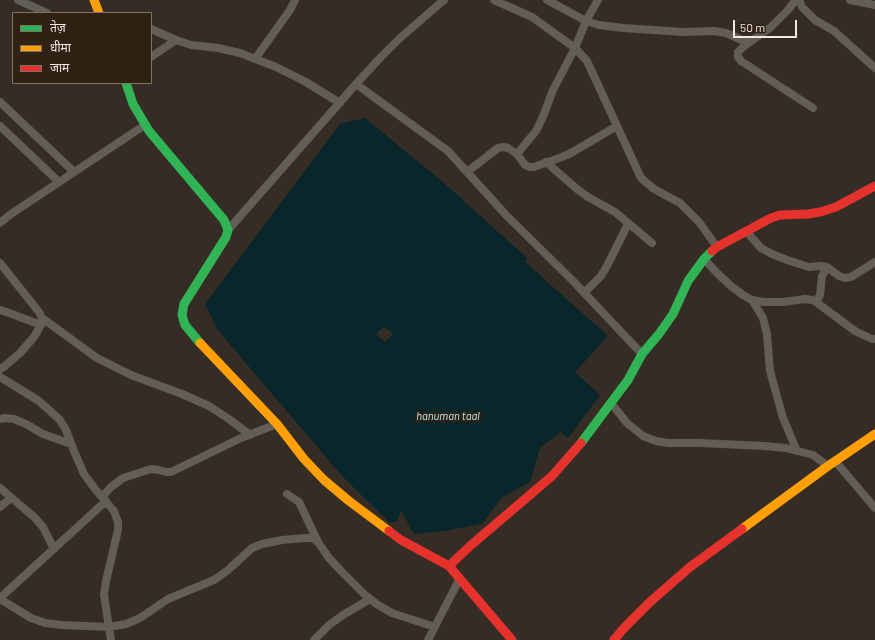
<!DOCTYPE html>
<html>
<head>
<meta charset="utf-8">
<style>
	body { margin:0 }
	#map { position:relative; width:875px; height:640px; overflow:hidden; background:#342c25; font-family:Barlow,"Noto Sans Devanagari",sans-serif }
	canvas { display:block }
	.legend { position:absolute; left:12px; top:12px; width:140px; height:72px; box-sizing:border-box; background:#2f2215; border:1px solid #7d7267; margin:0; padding:5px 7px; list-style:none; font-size:12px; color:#f3e9e1 }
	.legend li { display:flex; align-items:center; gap:8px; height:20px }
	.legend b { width:20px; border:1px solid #7d7267 }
	.scale { position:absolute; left:733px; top:20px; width:64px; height:18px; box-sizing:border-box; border:2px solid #f3e9e1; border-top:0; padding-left:5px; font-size:12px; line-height:14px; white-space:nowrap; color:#f3e9e1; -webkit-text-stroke:3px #2f2215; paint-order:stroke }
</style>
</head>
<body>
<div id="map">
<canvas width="875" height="640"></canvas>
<ul class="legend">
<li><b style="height:5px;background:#30b455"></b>तेज़</li>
<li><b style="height:5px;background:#ff9f0a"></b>धीमा</li>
<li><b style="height:5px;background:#e5322d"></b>जाम</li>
</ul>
<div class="scale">50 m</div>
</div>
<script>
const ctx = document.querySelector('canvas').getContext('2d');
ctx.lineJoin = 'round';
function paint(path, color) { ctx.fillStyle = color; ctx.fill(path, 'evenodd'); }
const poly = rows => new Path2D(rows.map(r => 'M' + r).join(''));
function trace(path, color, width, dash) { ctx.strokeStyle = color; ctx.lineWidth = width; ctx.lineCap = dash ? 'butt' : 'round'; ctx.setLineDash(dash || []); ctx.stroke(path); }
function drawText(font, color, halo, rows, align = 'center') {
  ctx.font = font + ' Barlow,sans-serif'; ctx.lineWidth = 4; ctx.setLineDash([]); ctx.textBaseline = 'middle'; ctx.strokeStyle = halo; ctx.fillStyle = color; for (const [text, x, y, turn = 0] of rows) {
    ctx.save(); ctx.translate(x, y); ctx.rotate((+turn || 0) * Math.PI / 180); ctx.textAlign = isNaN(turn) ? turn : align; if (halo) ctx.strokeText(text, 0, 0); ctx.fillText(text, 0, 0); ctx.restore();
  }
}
paint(poly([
	[365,118,445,184,527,258,525,262,608,336,575,372,600,395,568,438,561,432,540,448,530,482,501,498,482,524,443,531,414,534,401,510,397,521,390,523,342,476,217,329,205,304,340,124],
	[384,326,393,334,385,342,376,334]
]), '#09262a');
trace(poly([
	[18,0,47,13],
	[494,0,532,17,575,48,587,61,641,178,654,189,680,203,699,222,717,247],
	[547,0,586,21,599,25,623,28,683,32,714,31,726,33,735,37,748,43],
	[796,0,787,11,771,27,743,47,738,52,738,57,741,61,813,108],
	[799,0,802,7,815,20,834,31,875,68],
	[850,0,875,5],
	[151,29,176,40,191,45,218,48,240,53,276,67,304,81,340,103],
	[151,57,176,40],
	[255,59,290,10,295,0],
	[356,84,379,59,400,38,444,0],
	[0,102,74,172],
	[0,126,59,182],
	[517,154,536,131,542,119,553,90,575,48,586,21,598,0],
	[546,162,577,189,588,197,615,212,652,243],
	[467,172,498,148,504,147,508,148,517,154,525,165,529,167,534,167,562,157,571,153,617,126],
	[0,223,11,214,145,125],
	[228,230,356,84,448,151,506,215,572,280,642,354],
	[746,231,761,248,772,254,787,260,809,267,820,266,827,267,839,276,845,278,851,277,875,262],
	[704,259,718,274,731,286,743,295,752,300,764,302,783,302,805,299,812,300,816,302,855,331,872,339,875,339],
	[0,263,39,312,42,318,41,325,34,337,20,353,5,366,0,369],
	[584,293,601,276,607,266,628,224],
	[752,300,763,318,767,334,770,371,783,418,797,451],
	[816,302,820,295,822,276,827,267],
	[0,310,12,314,41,325],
	[42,318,97,358,131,375,182,394,209,406,229,419,250,435],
	[0,377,39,401,60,420,66,430,74,451,84,474,95,489,114,511,118,522,118,530,106,581,104,595,111,640],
	[611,403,627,423,643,436,656,441,668,443,700,443,764,446,786,448,813,455,828,466],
	[0,419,5,418,14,419,26,424,43,434,71,444],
	[835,461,875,508],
	[0,488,34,517,43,527,54,549],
	[287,494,299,502,318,542],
	[102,497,111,487,123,478,151,469,159,470,166,472,171,472,241,438,277,424],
	[0,507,11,498],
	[0,598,106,501],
	[0,599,31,618,45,623,62,625,109,627,126,624,140,618,168,599,214,580,228,570,252,548,262,544,282,540,305,538,312,538,318,542,329,558,341,571,365,595,378,605,392,613,435,627],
	[314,640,329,625,343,615,370,599],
	[428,640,460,578]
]), '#635d58', 8);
trace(poly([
	[126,83,133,104,149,131,224,220,228,230,226,237,184,304,182,315,185,325,200,343],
	[581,443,628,380,642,354,659,334,673,314,688,281,704,259,712,251]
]), '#30b455', 9);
trace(poly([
	[94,0,99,13],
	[200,343,277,424,304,459,324,480,349,501,389,531],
	[742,529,828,466,875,434]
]), '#ff9f0a', 9);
trace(poly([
	[712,251,717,247,771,218,780,215,808,214,820,212,836,207,875,186],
	[389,531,401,540,449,566,512,640],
	[449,566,470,546,552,476,581,443],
	[614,640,624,628,650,602,690,567,742,529]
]), '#e5322d', 9);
drawText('italic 11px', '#b8ecf8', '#2f2215', [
	["hanuman taal",448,416]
]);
</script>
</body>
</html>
